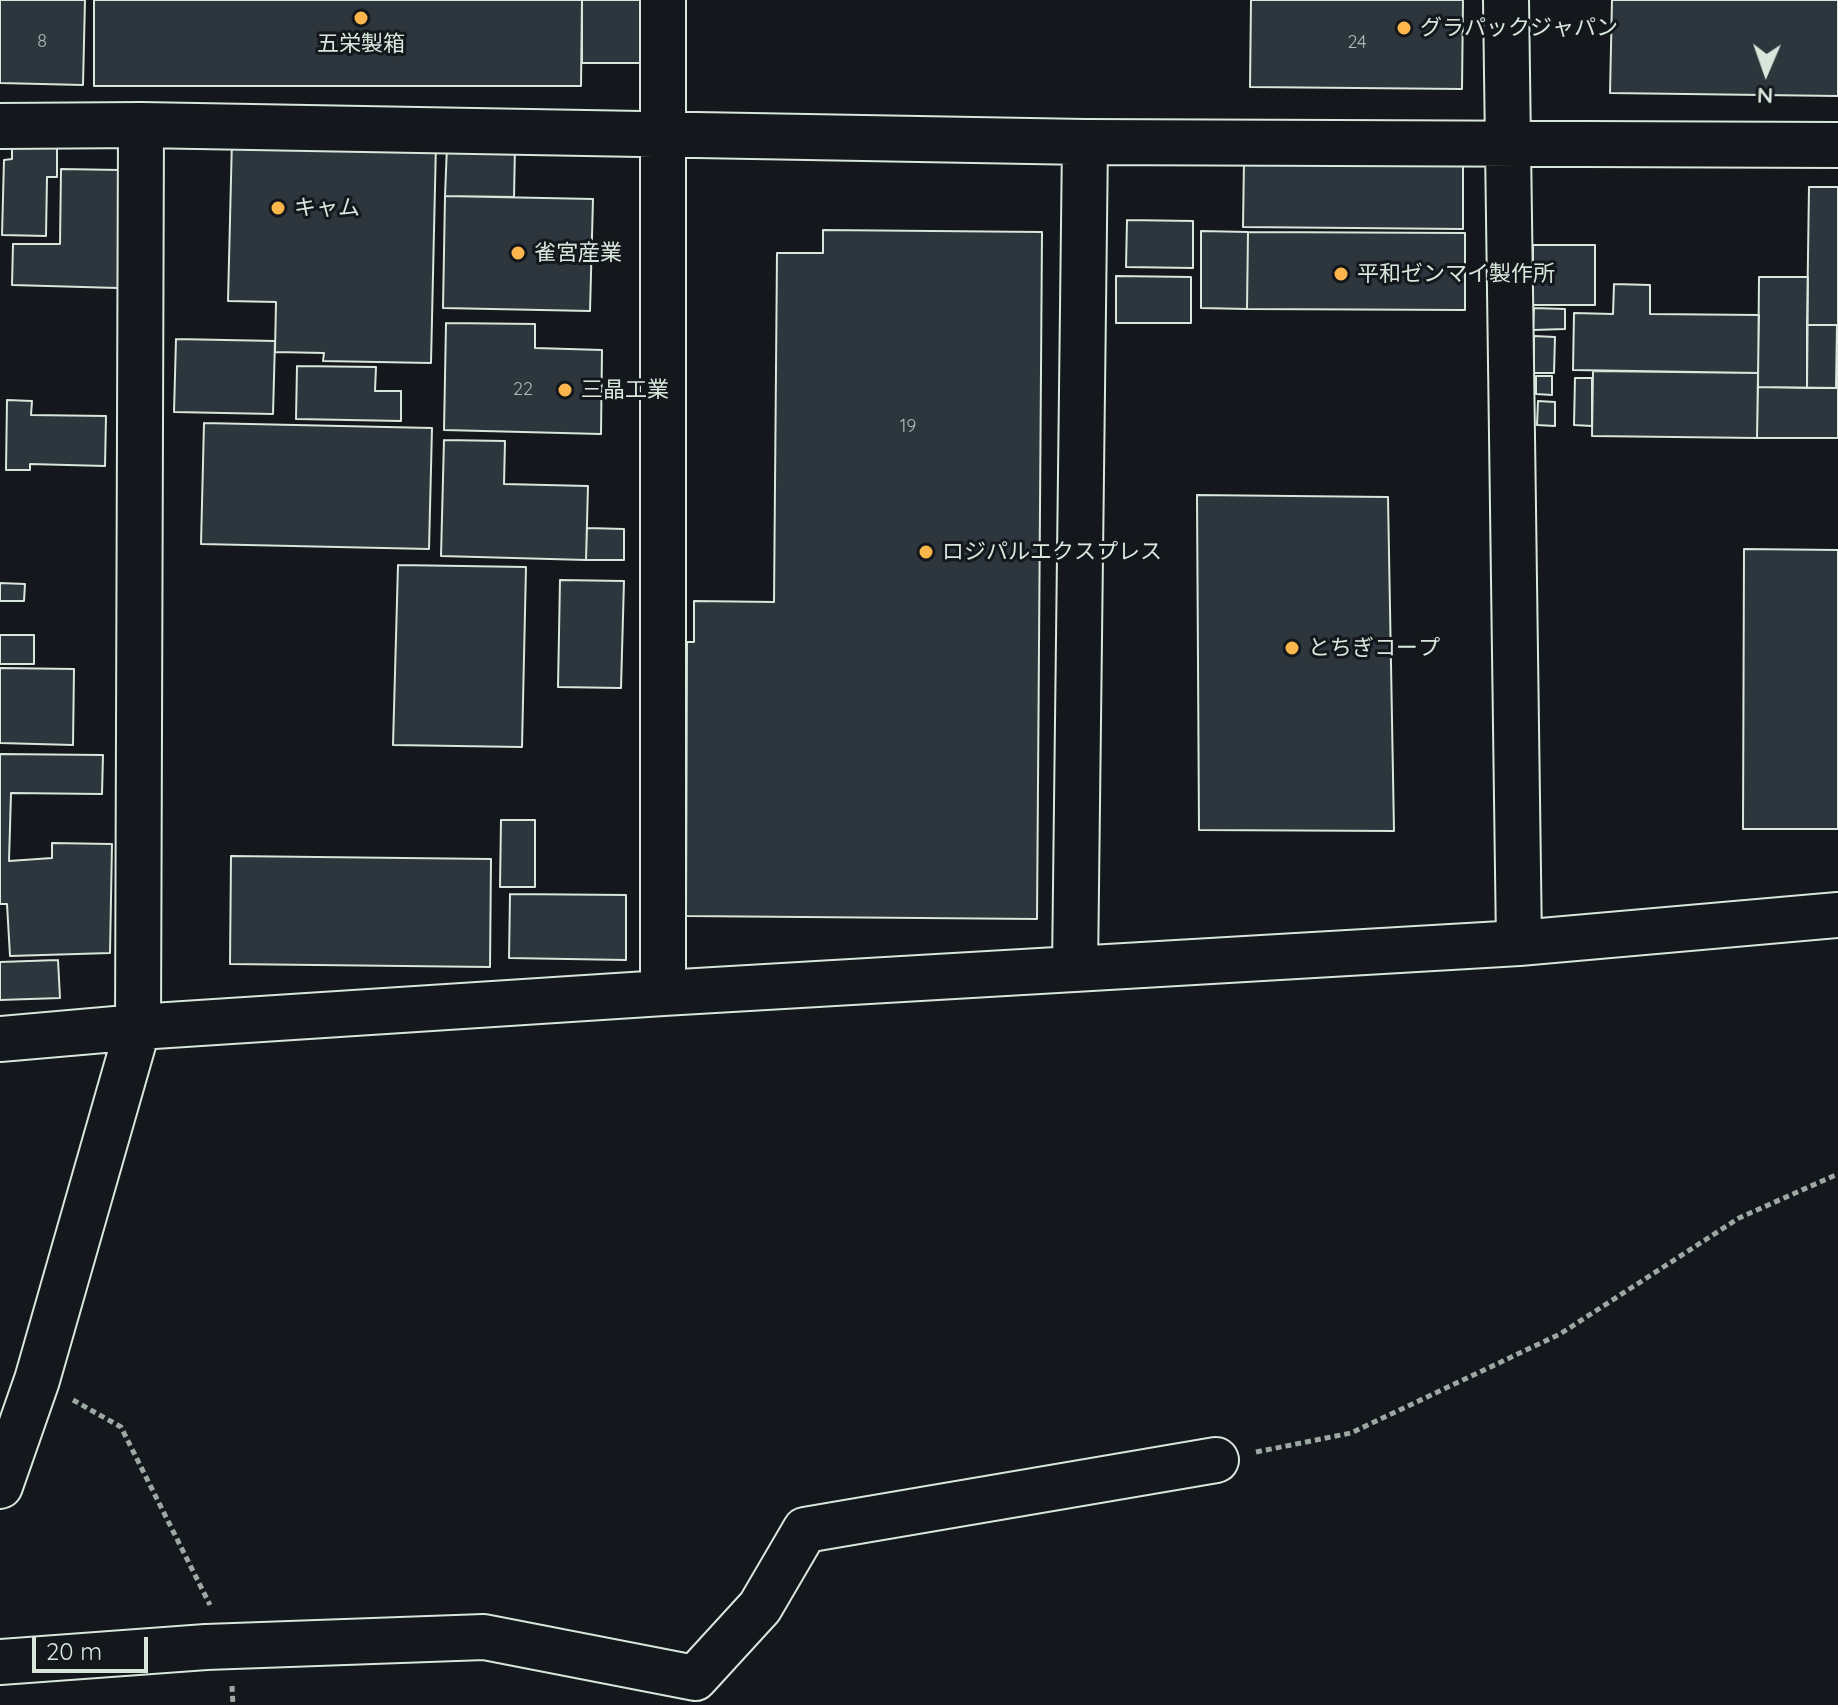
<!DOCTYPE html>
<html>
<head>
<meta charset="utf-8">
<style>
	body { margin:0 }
	#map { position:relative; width:1838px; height:1705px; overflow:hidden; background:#14181c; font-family:Quicksand,sans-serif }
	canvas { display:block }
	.north { position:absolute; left:1726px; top:32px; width:80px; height:80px; -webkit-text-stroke:6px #14181c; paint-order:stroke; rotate:182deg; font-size:22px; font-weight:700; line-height:32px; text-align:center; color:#d8e6dc }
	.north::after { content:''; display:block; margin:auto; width:28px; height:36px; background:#d8e6dc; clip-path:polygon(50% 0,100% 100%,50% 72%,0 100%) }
	.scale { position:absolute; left:32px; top:1637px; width:116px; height:36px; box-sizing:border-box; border:4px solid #d8e6dc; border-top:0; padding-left:10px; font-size:24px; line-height:28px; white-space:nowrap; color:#d8e6dc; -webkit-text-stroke:6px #14181c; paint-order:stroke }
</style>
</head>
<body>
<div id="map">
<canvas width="1838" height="1705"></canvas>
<div class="north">N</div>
<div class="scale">20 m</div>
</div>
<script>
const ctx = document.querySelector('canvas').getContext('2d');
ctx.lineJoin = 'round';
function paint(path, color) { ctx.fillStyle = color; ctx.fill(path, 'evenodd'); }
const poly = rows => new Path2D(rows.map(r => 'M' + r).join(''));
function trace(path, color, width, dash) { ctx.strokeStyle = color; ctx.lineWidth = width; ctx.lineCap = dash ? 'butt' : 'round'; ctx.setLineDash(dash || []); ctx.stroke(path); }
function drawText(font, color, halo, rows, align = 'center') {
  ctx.font = font + ' Quicksand,"Noto Sans JP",sans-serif'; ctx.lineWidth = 6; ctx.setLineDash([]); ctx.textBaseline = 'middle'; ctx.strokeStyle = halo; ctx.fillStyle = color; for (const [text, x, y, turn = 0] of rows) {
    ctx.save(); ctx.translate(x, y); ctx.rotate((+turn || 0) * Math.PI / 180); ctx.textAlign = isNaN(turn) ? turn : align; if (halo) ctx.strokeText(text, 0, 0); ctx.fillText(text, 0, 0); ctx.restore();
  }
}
const building = poly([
	[0,0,85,0,83,85,0,83,0,0],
	[94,0,582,0,581,86,94,86,94,0],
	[582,0,644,0,644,63,582,63,582,0],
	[1251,0,1463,0,1462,89,1250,87,1251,0],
	[1612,0,1838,0,1838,96,1610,93,1612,0],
	[232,139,436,143,431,363,323,361,324,353,275,352,276,302,228,301,232,139],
	[12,144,57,145,57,177,47,177,46,236,2,235,4,160,12,159,12,144],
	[447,146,515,147,514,197,445,196,447,146],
	[1244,160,1463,163,1463,229,1243,227,1244,160],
	[61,169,120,170,118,288,12,285,13,244,60,244,61,169],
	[1809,187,1838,187,1838,388,1836,388,1837,325,1807,325,1809,187],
	[445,196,593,199,590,311,443,308,445,196],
	[1127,220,1193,221,1193,268,1126,267,1127,220],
	[823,230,1042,232,1037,919,686,916,687,642,694,642,694,601,774,602,777,253,823,253,823,230],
	[1201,231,1248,232,1247,309,1201,308,1201,231],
	[1248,232,1465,233,1465,310,1247,309,1248,232],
	[1533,245,1595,245,1595,305,1533,305,1533,245],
	[1116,276,1191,277,1191,323,1116,323,1116,276],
	[1759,277,1808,277,1807,388,1758,387,1759,277],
	[1614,284,1650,285,1650,314,1759,315,1758,373,1573,370,1574,313,1613,314,1614,284],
	[1534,308,1565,309,1565,329,1533,330,1534,308],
	[446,323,535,324,535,348,602,350,601,434,444,430,446,323],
	[1807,325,1837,325,1836,388,1807,388,1807,325],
	[1534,336,1555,337,1554,373,1534,373,1534,336],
	[176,339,275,341,273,414,174,412,176,339],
	[297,366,376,367,375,391,401,391,401,421,296,419,297,366],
	[1593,371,1758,373,1757,438,1592,436,1593,371],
	[1536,376,1552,376,1552,395,1536,394,1536,376],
	[1575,378,1592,378,1592,426,1574,425,1575,378],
	[1758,387,1838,388,1838,438,1757,438,1758,387],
	[7,400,32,401,31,415,106,416,105,466,30,464,30,470,6,470,7,400],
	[1538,401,1555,402,1555,426,1537,425,1538,401],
	[204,423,432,428,429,549,201,544,204,423],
	[444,440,505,441,504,484,588,486,586,560,441,556,444,440],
	[1197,495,1388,497,1394,831,1199,830,1197,495],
	[587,528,624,529,624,560,586,560,587,528],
	[1744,549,1838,550,1838,829,1743,829,1744,549],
	[398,565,526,567,522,747,393,745,398,565],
	[560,580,624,581,621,688,558,687,560,580],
	[0,583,25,584,24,601,0,601,0,583],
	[0,635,34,635,34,664,0,664,0,635],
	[0,668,74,669,73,745,0,743,0,668],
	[0,754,103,755,102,794,11,793,9,861,52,858,52,843,112,844,110,953,10,956,7,904,0,904,0,754],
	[501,820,535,820,535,887,500,887,501,820],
	[231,856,491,859,490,967,230,964,231,856],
	[510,894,626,895,626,960,509,958,510,894],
	[58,960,60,998,0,1000,0,962,58,960]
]);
paint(building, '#2c363c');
trace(building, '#d8e6dc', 2);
const minor = poly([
	[1506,0,1519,943],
	[0,126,141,125,1085,142,1838,145],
	[1075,969,1085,142],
	[663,993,663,0],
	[0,1039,138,1027,663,993,1519,943,1838,915],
	[0,1486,37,1380,138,1027,141,125],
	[0,1662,206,1647,484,1637,695,1678,760,1607,805,1530,1216,1460]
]);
trace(minor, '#d8e6dc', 48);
trace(poly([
	[73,1400,121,1427,210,1605],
	[1256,1452,1351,1433,1560,1334,1739,1218,1838,1174],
	[232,1686,233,1705]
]), '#9da8a2', 5, [6, 4]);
trace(minor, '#14181c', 44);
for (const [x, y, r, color] of [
	[361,18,8,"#ffb74d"],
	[1404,28,8,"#ffb74d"],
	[278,208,8,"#ffb74d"],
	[518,253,8,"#ffb74d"],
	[1341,274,8,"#ffb74d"],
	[565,390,8,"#ffb74d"],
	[926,552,8,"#ffb74d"],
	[1292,648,8,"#ffb74d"]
]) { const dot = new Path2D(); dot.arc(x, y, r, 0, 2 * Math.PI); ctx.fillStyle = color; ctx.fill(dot); trace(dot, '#14181c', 3); }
drawText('18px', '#adbab4', null, [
	["8",42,42],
	["24",1357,43],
	["22",523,390],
	["19",908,427]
]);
drawText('22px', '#d8e6dc', '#14181c', [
	["グラパックジャパン",1420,28],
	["五栄製箱",361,44,"center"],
	["キャム",294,208],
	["雀宮産業",534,253],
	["平和ゼンマイ製作所",1357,274],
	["三晶工業",581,390],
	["ロジパルエクスプレス",942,552],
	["とちぎコープ",1308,648]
], 'left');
</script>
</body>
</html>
